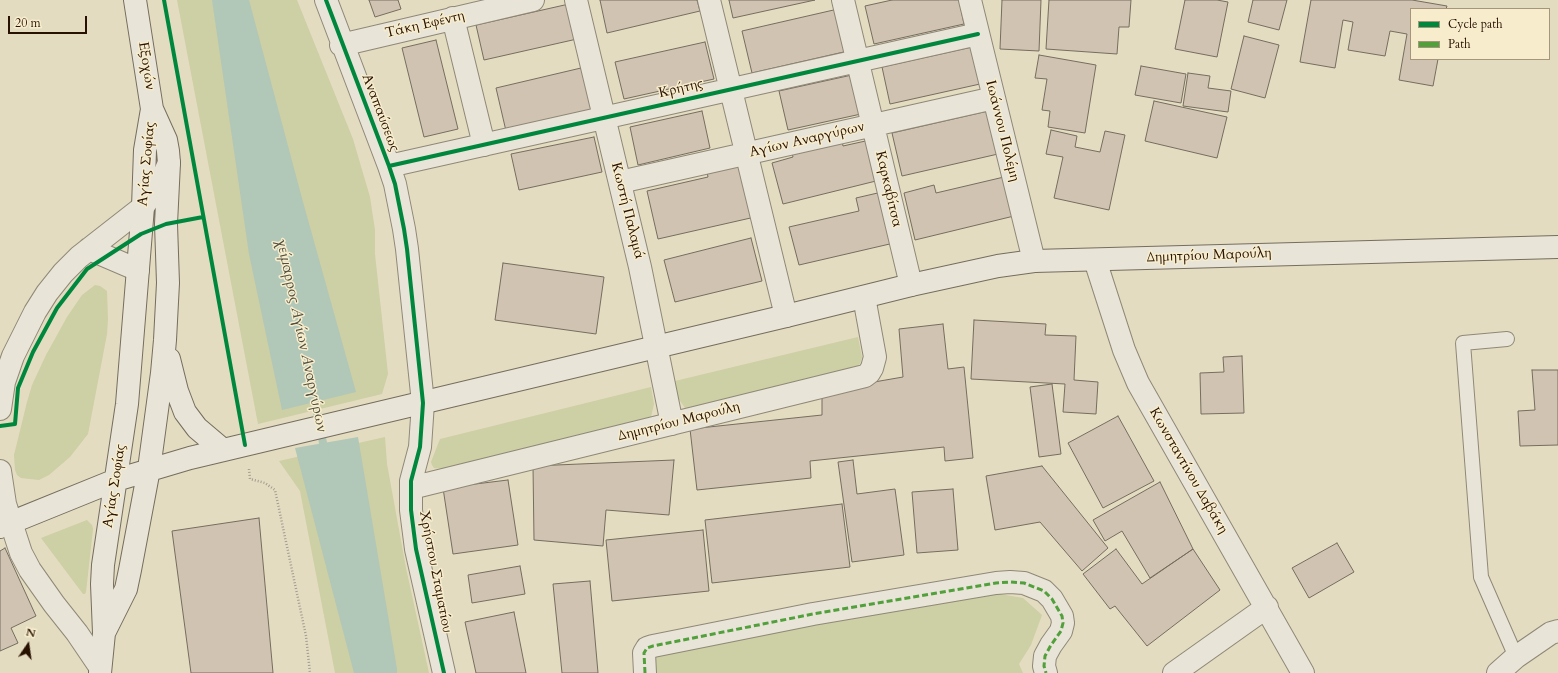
<!DOCTYPE html>
<html>
<head>
<meta charset="utf-8">
<style>
	body { margin:0 }
	#map { position:relative; width:1558px; height:673px; overflow:hidden; background:#e3dcc1; font-family:Cardo,serif }
	canvas { display:block }
	.legend { position:absolute; left:1410px; top:8px; width:140px; height:52px; box-sizing:border-box; background:#f7edcd; border:1px solid #a4957b; margin:0; padding:5px 7px; list-style:none; font-size:12px; color:#281100 }
	.legend li { display:flex; align-items:center; gap:8px; height:20px }
	.legend b { width:20px; border:1px solid #a4957b }
	.north { position:absolute; left:8px; top:625px; width:40px; height:40px; -webkit-text-stroke:3px #f7edcd; paint-order:stroke; rotate:13deg; font-size:11px; font-weight:700; line-height:16px; text-align:center; color:#281100 }
	.north::after { content:''; display:block; margin:auto; width:14px; height:18px; background:#281100; clip-path:polygon(50% 0,100% 100%,50% 72%,0 100%) }
	.scale { position:absolute; left:8px; top:16px; width:79px; height:18px; box-sizing:border-box; border:2px solid #281100; border-top:0; padding-left:5px; font-size:12px; line-height:14px; white-space:nowrap; color:#281100; -webkit-text-stroke:3px #f7edcd; paint-order:stroke }
</style>
</head>
<body>
<div id="map">
<canvas width="1558" height="673"></canvas>
<ul class="legend">
<li><b style="height:5px;background:#00873e"></b>Cycle path</li>
<li><b style="height:5px;background:#51a03c"></b>Path</li>
</ul>
<div class="north">N</div>
<div class="scale">20 m</div>
</div>
<script>
const ctx = document.querySelector('canvas').getContext('2d');
ctx.lineJoin = 'round';
function paint(path, color) { ctx.fillStyle = color; ctx.fill(path, 'evenodd'); }
const poly = rows => new Path2D(rows.map(r => 'M' + r).join(''));
function trace(path, color, width, dash) { ctx.strokeStyle = color; ctx.lineWidth = width; ctx.lineCap = dash ? 'butt' : 'round'; ctx.setLineDash(dash || []); ctx.stroke(path); }
function drawText(font, color, halo, rows, align = 'center') {
  ctx.font = font + ' Cardo,serif'; ctx.lineWidth = 3; ctx.setLineDash([]); ctx.textBaseline = 'middle'; ctx.strokeStyle = halo; ctx.fillStyle = color; for (const [text, x, y, turn = 0] of rows) {
    ctx.save(); ctx.translate(x, y); ctx.rotate((+turn || 0) * Math.PI / 180); ctx.textAlign = isNaN(turn) ? turn : align; if (halo) ctx.strokeText(text, 0, 0); ctx.fillText(text, 0, 0); ctx.restore();
  }
}
paint(poly([
	[177,0,297,0,353,139,370,197,375,230,375,254,388,374,382,394,258,424],
	[95,285,100,286,107,291,108,319,107,334,88,434,70,457,49,475,39,480,21,478,17,475,15,470,14,455,27,402,32,385,46,355,67,317,82,295],
	[858,337,862,357,860,364,857,366,689,408,685,408,678,398,675,381],
	[651,387,654,404,651,417,443,469,434,468,432,465,431,462,440,439],
	[385,437,387,464,406,568,429,673,335,673,300,491,279,461],
	[87,520,92,525,93,529,86,592,85,594,83,594,41,538],
	[994,593,1023,598,1042,615,1031,645,1019,664,1023,673,654,673,652,654,965,597]
]), '#cdcfa4');
paint(poly([
	[212,0,249,0,303,202,356,392,282,410,249,254],
	[358,437,397,669,397,673,354,673,295,448]
]), '#b1c7b7');
trace(poly([
	[313,392,325,453]
]), '#b1c7b7', 8);
const building = poly([
	[369,0,398,0,401,9,375,17,369,0],
	[600,0,697,0,700,11,607,33,600,0],
	[729,0,815,0,733,18,729,0],
	[892,0,959,0,964,24,874,44,865,6,892,0],
	[1002,0,1041,0,1039,51,1000,49,1002,0],
	[1049,0,1131,0,1129,27,1119,27,1117,54,1046,49,1049,0],
	[1185,0,1217,0,1228,2,1217,57,1175,49,1185,0],
	[1253,0,1287,0,1279,30,1248,22,1253,0],
	[1311,0,1412,0,1447,6,1446,9,1411,9,1411,59,1438,59,1433,86,1399,80,1407,34,1390,31,1385,56,1348,50,1353,22,1343,20,1335,68,1300,62,1311,0],
	[569,4,577,39,484,60,476,25,569,4],
	[838,9,848,51,752,73,742,31,838,9],
	[1244,36,1279,45,1265,98,1231,89,1244,36],
	[436,40,458,129,424,137,402,48,436,40],
	[705,42,714,79,624,99,615,62,705,42],
	[972,47,980,84,890,104,882,67,972,47],
	[1039,55,1096,65,1085,133,1048,127,1050,111,1042,110,1047,79,1035,78,1039,55],
	[1141,66,1186,74,1181,103,1135,95,1141,66],
	[581,68,592,110,506,131,496,88,581,68],
	[1188,73,1210,76,1208,88,1231,91,1228,112,1183,106,1188,73],
	[852,75,861,114,788,130,779,91,852,75],
	[1154,101,1227,117,1217,158,1145,141,1154,101],
	[702,111,710,148,638,165,630,127,702,111],
	[988,111,998,154,902,176,892,133,988,111],
	[1051,130,1077,136,1075,147,1100,152,1105,131,1125,135,1109,210,1054,198,1063,157,1046,154,1051,130],
	[594,137,602,172,519,190,511,154,594,137],
	[870,140,880,180,783,204,772,163,793,157,792,153,842,141,843,146,870,140],
	[743,164,755,217,658,239,647,191,708,177,707,172,743,164],
	[1004,177,1014,216,915,240,904,193,934,185,936,193,1004,177],
	[882,192,894,243,799,265,789,227,859,211,856,198,882,192],
	[751,238,762,281,675,302,664,260,751,238],
	[503,263,604,277,596,334,495,320,503,263],
	[974,320,1046,324,1045,335,1076,336,1074,380,1098,382,1096,414,1063,412,1065,384,971,379,974,320],
	[943,324,948,369,964,367,973,458,945,461,944,447,810,461,811,478,697,490,690,429,822,415,822,391,903,377,899,329,943,324],
	[1242,356,1244,413,1201,414,1200,373,1224,372,1223,357,1242,356],
	[1532,370,1558,370,1558,445,1520,446,1518,411,1535,410,1532,370],
	[1052,384,1061,454,1039,457,1030,387,1052,384],
	[1118,416,1154,481,1103,508,1068,443,1118,416],
	[674,460,669,515,606,510,603,546,534,540,533,466,674,460],
	[853,460,857,494,895,489,904,555,852,562,838,462,853,460],
	[1042,466,1108,548,1082,571,1040,522,995,530,986,476,1042,466],
	[508,480,518,545,453,554,443,488,508,480],
	[1160,482,1193,549,1150,578,1122,531,1105,541,1093,520,1160,482],
	[953,489,958,550,917,553,912,492,953,489],
	[842,504,850,567,712,583,705,520,842,504],
	[259,518,273,673,191,673,172,531,259,518],
	[703,530,709,591,612,601,606,540,703,530],
	[1337,543,1354,572,1309,598,1292,568,1337,543],
	[5,548,36,616,11,628,18,643,0,651,0,551,5,548],
	[1116,549,1142,584,1193,549,1220,590,1147,646,1115,606,1110,609,1083,574,1116,549],
	[520,566,525,594,472,603,468,575,520,566],
	[590,581,598,673,562,673,553,584,590,581],
	[514,612,526,673,476,673,465,622,514,612]
]);
paint(building, '#d1c3b2');
trace(building, '#756d5e', 1);
const lane = poly([
	[1507,339,1463,343,1481,577,1516,657]
]);
const street = poly([
	[326,0,389,166,395,184,404,229,407,249,423,403,420,447,411,481,411,510,416,549,444,673],
	[576,0,640,267,672,424],
	[709,0,786,316],
	[843,0,911,285],
	[970,0,1034,261],
	[453,18,484,145],
	[341,45,533,0],
	[389,166,978,34],
	[620,182,994,98],
	[89,249,138,270],
	[1095,260,1124,350,1138,383,1303,673],
	[0,409,4,382,13,356,35,312,47,293,63,273,79,257,143,207,160,183,169,163],
	[0,471,5,504,21,553,30,570,54,604,77,633,100,667],
	[411,488,865,376,869,373,872,368,875,357,864,297],
	[645,673,644,653,647,648,653,646,813,614,996,583,1010,582,1024,583,1044,591,1052,599,1062,616,1063,623,1061,631,1051,645,1045,656,1044,666,1046,673],
	[1174,673,1267,607],
	[1498,673,1516,657,1551,633,1558,631]
]);
const secondary = poly([
	[169,359,177,391,185,412,197,428,223,450],
	[0,527,116,480,190,458,786,316,911,285,998,266,1034,261,1558,247],
	[104,633,126,589,130,570,149,469,162,373,165,340,168,283,166,224,169,163,168,151,166,140,152,109,135,0],
	[100,673,104,633,102,584,103,565,127,404,143,207,145,150,152,109]
]);
trace(lane, '#8f8877', 16);
trace(street, '#8f8877', 24);
trace(secondary, '#756d5e', 24);
trace(poly([
	[249,469,250,479,265,483,275,490,306,636,310,673]
]), '#a29c91', 2.5, [1, 2]);
trace(lane, '#e8e4d7', 14);
trace(street, '#e8e4d7', 22);
trace(secondary, '#e8e4d7', 22);
trace(poly([
	[645,673,644,653,647,648,653,646,813,614,996,583,1010,582,1024,583,1044,591,1052,599,1062,616,1063,623,1061,631,1051,645,1045,656,1044,666,1046,673]
]), '#51a03c', 3, [6, 3]);
trace(poly([
	[164,0,245,445],
	[326,0,389,166,395,184,404,229,407,249,423,403,420,447,411,481,411,510,416,549,444,673],
	[389,166,978,34],
	[0,426,15,424,18,388,33,352,57,308,87,269,141,234,166,224,203,217]
]), '#00873e', 4);
drawText('14px', '#281100', '#f7edcd', [
	["Τάκη Εφέντη",425,25,-13],
	["Εξοχών",146,66,81],
	["Κρήτης",681,89,-13],
	["Αναπαύσεως",380,113,69],
	["Ιωάννου Πολέμη",1002,131,76],
	["Αγίων Αναργύρων",807,140,-13],
	["Αγίας Σοφίας",147,164,-85],
	["Καρκαβίτσα",888,189,77],
	["Κωστή Παλαμά",627,211,76],
	["Δημητρίου Μαρούλη",1209,256,-2],
	["Δημητρίου Μαρούλη",679,422,-14],
	["Κωνσταντίνου Δαβάκη",1188,471,60],
	["Αγίας Σοφίας",115,486,-81],
	["Χρήστου Σταματίου",435,572,79]
]);
drawText('italic 15px', '#514e3f', '#f7edcd', [
	["χείμαρρος Αγίων Αναργύρων",301,336,78]
]);
</script>
</body>
</html>
